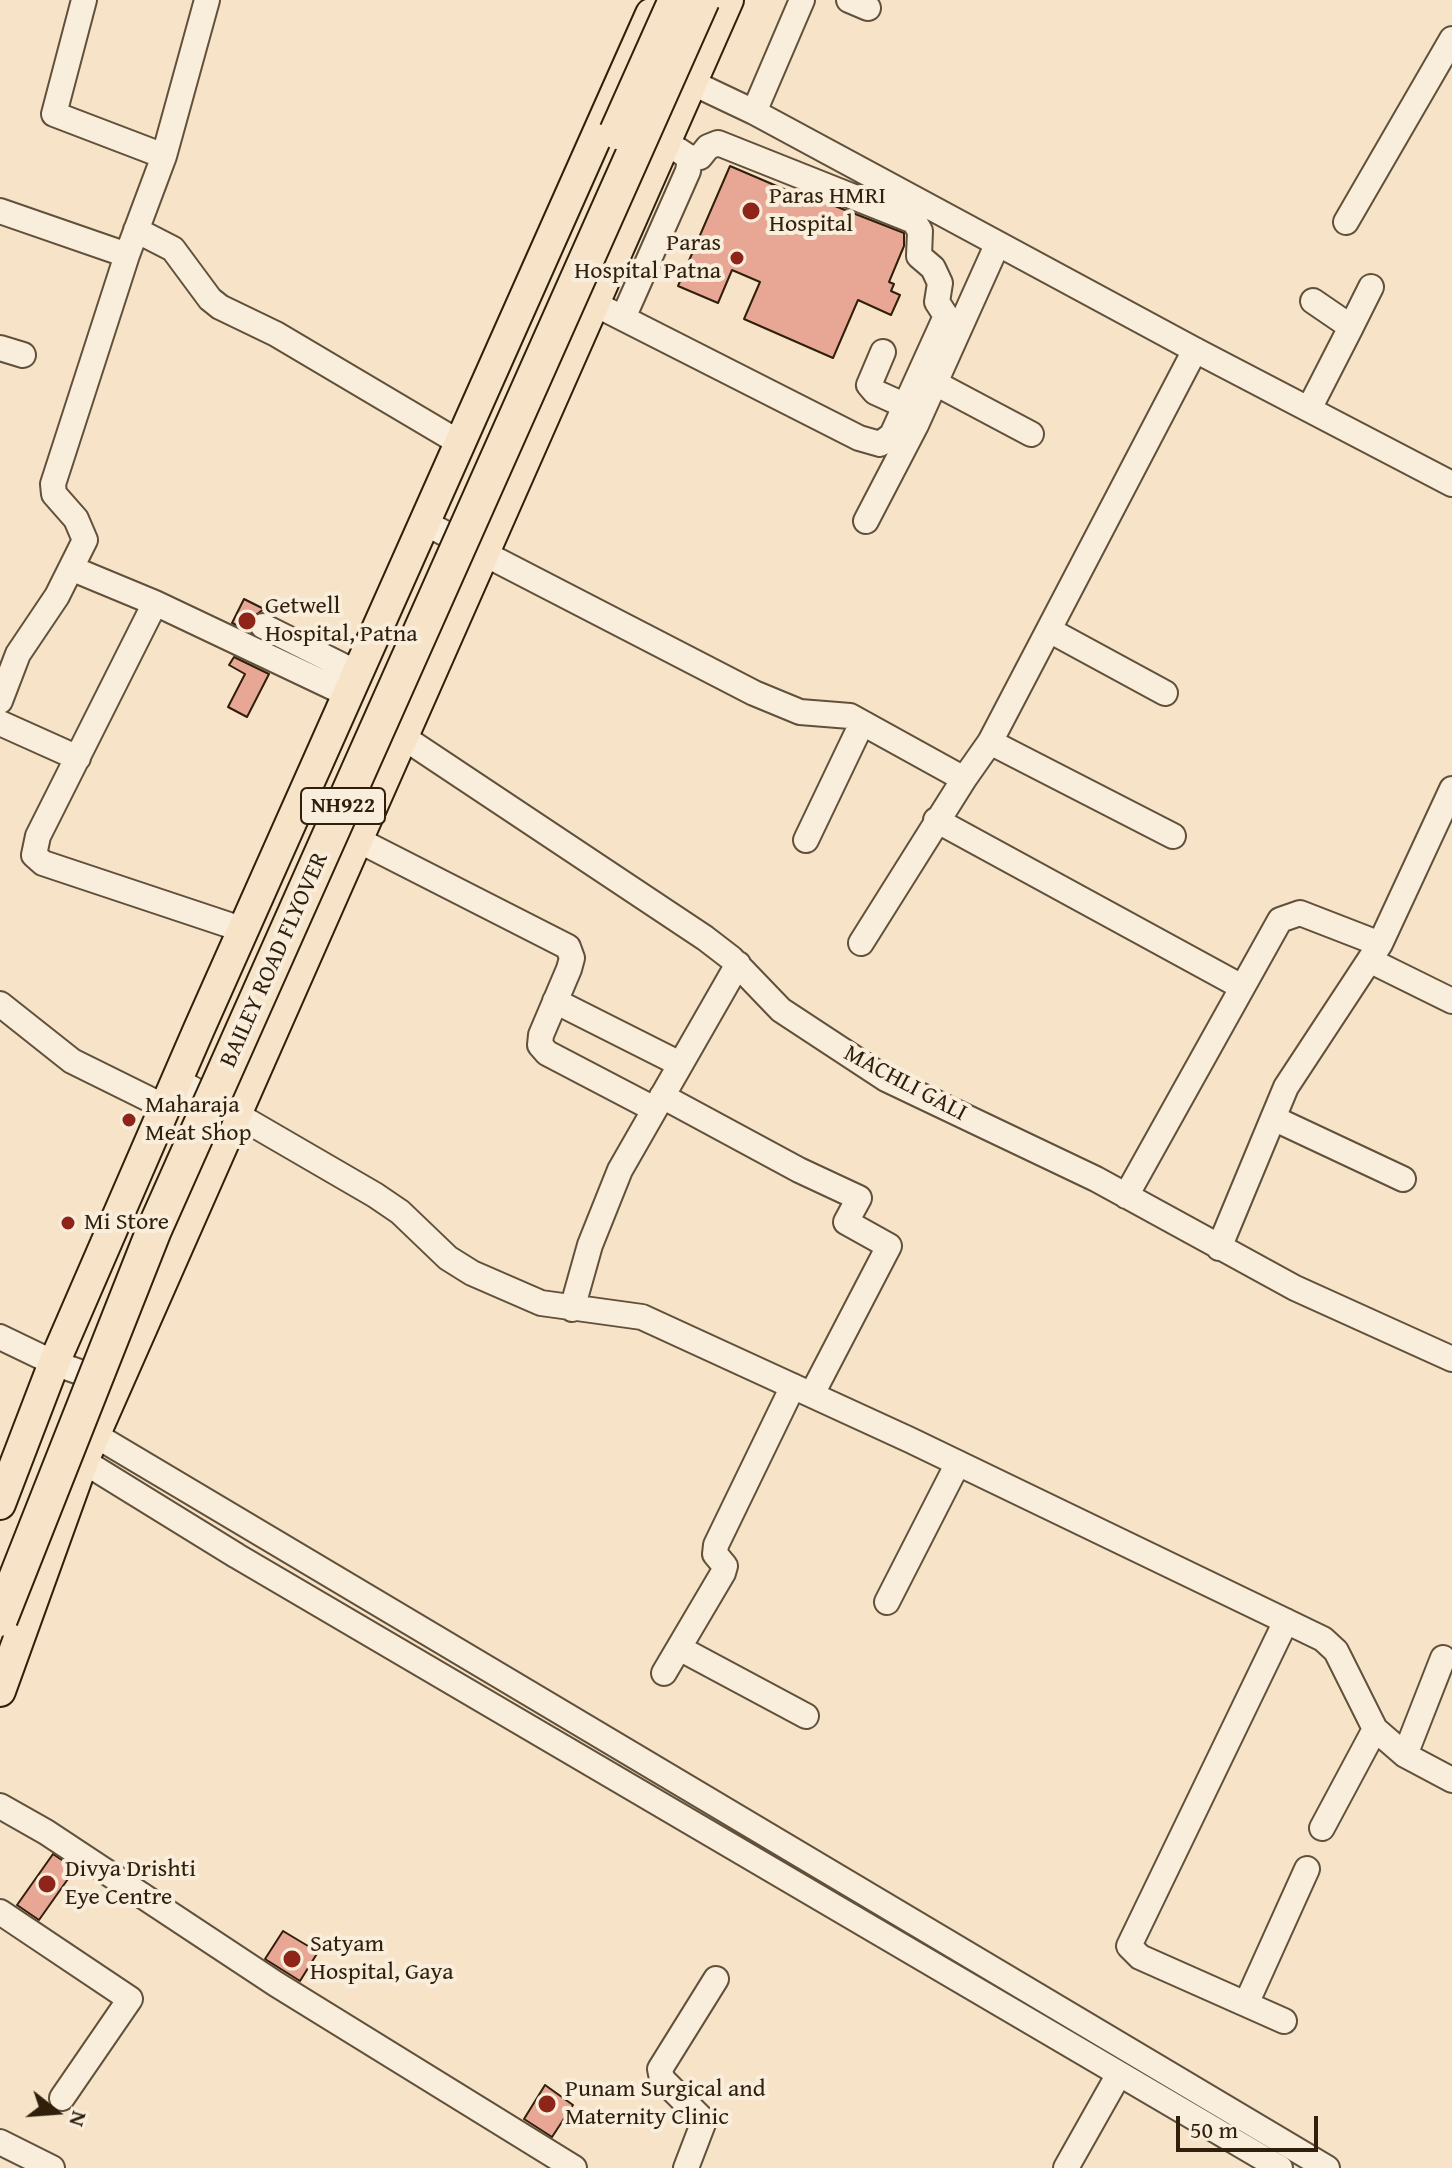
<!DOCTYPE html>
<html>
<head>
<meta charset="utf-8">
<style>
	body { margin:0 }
	#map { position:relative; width:1452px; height:2168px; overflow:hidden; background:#f6e3c8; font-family:"Gentium Book Plus",serif }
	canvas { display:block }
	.north { position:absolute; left:16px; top:2072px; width:80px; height:80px; -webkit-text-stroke:6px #f9eddb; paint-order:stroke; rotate:107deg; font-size:22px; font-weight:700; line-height:32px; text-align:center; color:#2f1f0b }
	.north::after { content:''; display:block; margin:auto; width:28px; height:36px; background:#2f1f0b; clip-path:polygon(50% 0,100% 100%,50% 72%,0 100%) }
	.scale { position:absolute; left:1176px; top:2116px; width:142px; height:36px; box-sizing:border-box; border:4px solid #2f1f0b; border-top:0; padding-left:10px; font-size:24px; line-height:28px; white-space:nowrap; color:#2f1f0b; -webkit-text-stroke:6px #f9eddb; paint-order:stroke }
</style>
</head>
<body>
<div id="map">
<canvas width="1452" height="2168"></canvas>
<div class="north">N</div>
<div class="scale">50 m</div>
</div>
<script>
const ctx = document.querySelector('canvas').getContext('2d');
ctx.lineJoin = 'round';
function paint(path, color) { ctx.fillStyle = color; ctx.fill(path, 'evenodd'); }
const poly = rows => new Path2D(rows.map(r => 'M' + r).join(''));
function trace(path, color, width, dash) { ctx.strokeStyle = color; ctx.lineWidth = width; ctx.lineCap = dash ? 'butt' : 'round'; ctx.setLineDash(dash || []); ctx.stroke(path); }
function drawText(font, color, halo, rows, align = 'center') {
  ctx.font = font + ' "Gentium Book Plus",serif'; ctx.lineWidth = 8; ctx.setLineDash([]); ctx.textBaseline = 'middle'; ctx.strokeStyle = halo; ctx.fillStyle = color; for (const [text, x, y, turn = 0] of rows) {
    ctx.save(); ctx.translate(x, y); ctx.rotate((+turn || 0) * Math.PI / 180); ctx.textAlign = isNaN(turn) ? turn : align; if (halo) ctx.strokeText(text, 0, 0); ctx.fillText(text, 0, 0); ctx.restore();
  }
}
const building = poly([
	[730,166,793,193,794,190,904,233,904,246,889,282,894,284,891,291,900,295,891,315,858,300,833,358,744,319,760,282,732,270,718,303,678,286,730,166],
	[244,599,264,609,250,619,249,631,232,623,244,599],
	[234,657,269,674,247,717,228,707,245,674,229,665,234,657],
	[53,1854,75,1869,39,1920,17,1905,53,1854],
	[283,1931,318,1952,300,1981,265,1959,283,1931],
	[545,2085,573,2105,552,2137,524,2119,545,2085]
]);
paint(building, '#e8a794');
trace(building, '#2f1f0b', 2);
const minor = poly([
	[84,0,54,114,164,156],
	[849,0,868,8],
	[676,75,754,112,1195,350,1452,484],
	[754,112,802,0],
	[0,211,127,255],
	[1346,222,1452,39],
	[136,230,173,249,210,299,220,307,276,334,460,443],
	[593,303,859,438,880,444,892,435,946,316,937,302,940,283,933,268,919,256,920,231,914,221,718,143,708,147,700,157,690,158],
	[623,318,688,171,690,158,678,150],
	[1351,327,1371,287],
	[0,348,23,355],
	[883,352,869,385,875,392,906,406],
	[935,383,1031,434],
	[1310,407,1351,327,1313,301],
	[866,521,916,425,997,245],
	[425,523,754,693,800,712,850,716,964,779,990,742,1195,350],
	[73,569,155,603],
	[263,626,359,674],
	[1049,630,1165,693],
	[0,701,18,654,57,596,85,540,76,519,54,494,53,484,127,255,164,156,207,0],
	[0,723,78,758],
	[403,737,705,938,731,958,781,1010,886,1079,1096,1179,1295,1288,1452,1359],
	[990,742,1173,836],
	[936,820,1242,987],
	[358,840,568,947,572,958,569,969,541,1035,540,1045,547,1053,654,1109],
	[806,840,862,723],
	[244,930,43,863,34,855,38,836,155,603,349,695],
	[861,943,964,779],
	[1371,961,1452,1001],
	[555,1001,680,1064],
	[0,1004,72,1061,165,1107],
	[177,1080,375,1195,400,1212,448,1258,472,1273,541,1303,642,1317,910,1440,1323,1639,1336,1651,1375,1729,1405,1755,1452,1780],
	[662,1096,799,1170,859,1198,846,1222,889,1246,812,1394],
	[1273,1118,1403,1179],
	[1126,1196,1280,920,1300,913,1380,944],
	[1219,1248,1286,1087,1380,944,1452,789],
	[572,1309,590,1245,620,1170,738,964],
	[0,1337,54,1363,108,1382],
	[95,1435,1327,2168],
	[83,1461,237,1556,1280,2168],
	[887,1602,958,1463],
	[679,1648,806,1716],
	[664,1673,723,1573,725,1566,715,1554,716,1545,793,1386],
	[1405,1755,1443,1658],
	[0,1806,46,1832,276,1984,574,2168],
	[1322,1828,1375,1729],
	[0,1912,130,1999,62,2098],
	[1246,2004,1307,1869],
	[1284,2021,1140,1957,1129,1946,1286,1621],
	[0,2142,52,2168],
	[686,2168,704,2121,662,2079,660,2069,716,1979],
	[1066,2168,1119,2074]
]);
const major = poly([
	[0,1504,54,1363,199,1029,651,14],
	[0,1691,83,1461,728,0]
]);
trace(minor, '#61503a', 28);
trace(major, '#2f1f0b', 34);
trace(minor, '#f9eddb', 24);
trace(major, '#f6e3c8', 30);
const highwayBridge = poly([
	[617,132,676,0],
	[0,1619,154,1230,702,0]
]);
trace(highwayBridge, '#2f1f0b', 38, []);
trace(highwayBridge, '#f6e3c8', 34);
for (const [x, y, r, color] of [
	[751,211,10,"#8f2418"],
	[737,258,8,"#8f2418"],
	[247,621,10,"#8f2418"],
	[129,1120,8,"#8f2418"],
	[68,1223,8,"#8f2418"],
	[47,1884,10,"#8f2418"],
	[292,1959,10,"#8f2418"],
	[547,2104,10,"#8f2418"]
]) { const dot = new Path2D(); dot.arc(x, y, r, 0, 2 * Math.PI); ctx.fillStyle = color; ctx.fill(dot); trace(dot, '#f9eddb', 3); }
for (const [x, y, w] of [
	[343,806,84]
]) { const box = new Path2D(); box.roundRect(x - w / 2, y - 18, w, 36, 6); ctx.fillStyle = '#f9eddb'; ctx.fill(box); trace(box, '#2f1f0b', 2); }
drawText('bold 22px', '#2f1f0b', null, [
	["NH922",343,806]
]);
drawText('24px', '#2f1f0b', '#f9eddb', [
	["Paras HMRI",769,197],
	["Hospital",769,225],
	["Paras",721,244,"right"],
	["Hospital Patna",721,272,"right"],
	["Getwell",265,607],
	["Hospital, Patna",265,635],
	["Maharaja",145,1106],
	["Meat Shop",145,1134],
	["Mi Store",84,1223],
	["Divya Drishti",65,1870],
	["Eye Centre",65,1898],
	["Satyam",310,1945],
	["Hospital, Gaya",310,1973],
	["Punam Surgical and",565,2090],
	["Maternity Clinic",565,2118]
], 'left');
drawText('24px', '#2f1f0b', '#f9eddb', [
	["BAILEY ROAD FLYOVER",275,960,-66],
	["MACHLI GALI",905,1084,28]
]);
</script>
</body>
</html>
